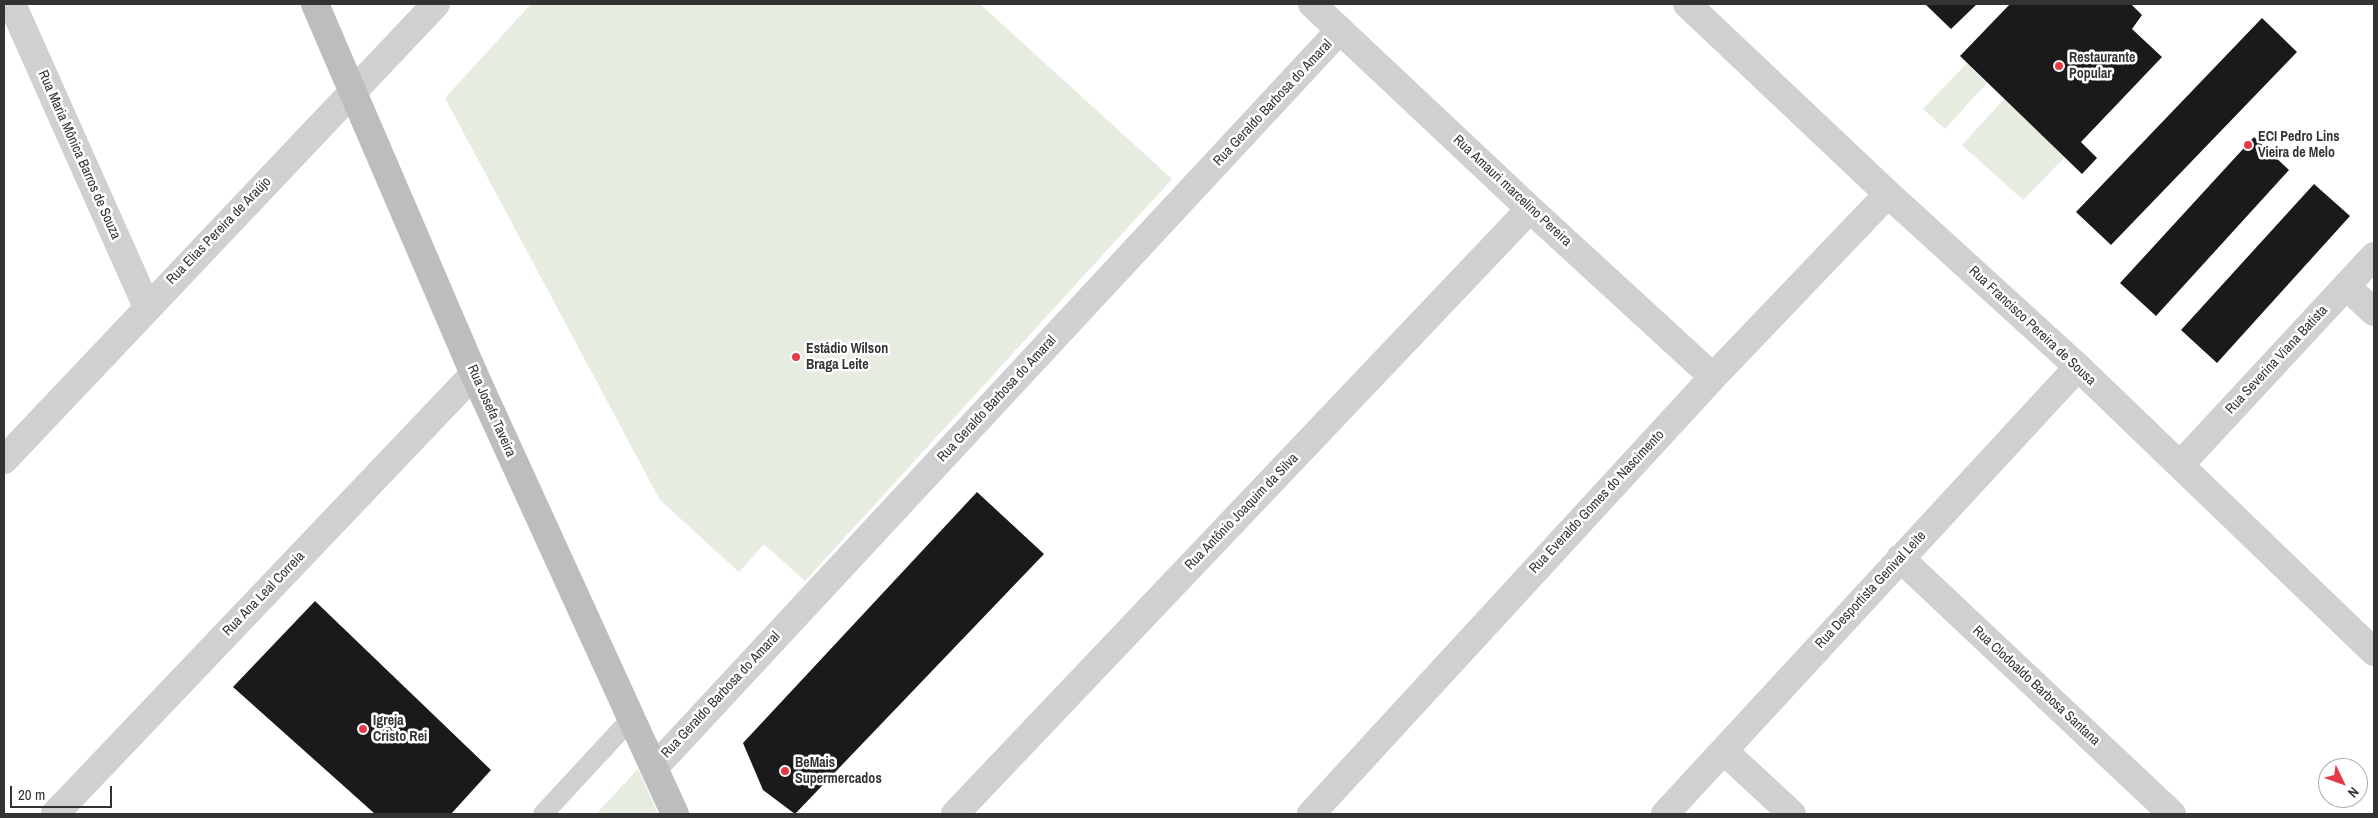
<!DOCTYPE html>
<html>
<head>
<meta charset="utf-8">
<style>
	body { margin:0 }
	#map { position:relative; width:2378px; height:818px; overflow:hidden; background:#fff; font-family:"Archivo Narrow",sans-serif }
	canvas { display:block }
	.frame { position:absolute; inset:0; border:5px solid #333; pointer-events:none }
	.north { position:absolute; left:2318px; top:758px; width:50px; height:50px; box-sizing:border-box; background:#fff; border:1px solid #adadad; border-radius:50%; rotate:132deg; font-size:14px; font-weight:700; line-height:20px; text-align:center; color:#333 }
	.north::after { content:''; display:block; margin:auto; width:18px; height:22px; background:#e63946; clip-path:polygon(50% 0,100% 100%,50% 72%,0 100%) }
	.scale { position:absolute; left:10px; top:786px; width:102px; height:22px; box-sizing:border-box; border:2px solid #333; border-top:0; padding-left:6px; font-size:15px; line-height:18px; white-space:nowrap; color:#333; -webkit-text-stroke:4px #fff; paint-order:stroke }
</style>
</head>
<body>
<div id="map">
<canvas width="2378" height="818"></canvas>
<div class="frame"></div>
<div class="north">N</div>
<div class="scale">20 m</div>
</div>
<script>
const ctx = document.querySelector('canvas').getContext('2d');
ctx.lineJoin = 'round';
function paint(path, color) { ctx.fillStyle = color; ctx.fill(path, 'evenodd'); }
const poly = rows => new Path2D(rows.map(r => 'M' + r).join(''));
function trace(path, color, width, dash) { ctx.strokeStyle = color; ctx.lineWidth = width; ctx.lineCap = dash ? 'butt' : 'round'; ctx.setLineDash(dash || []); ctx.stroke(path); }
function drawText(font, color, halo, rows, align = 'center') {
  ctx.font = font + ' "Archivo Narrow",sans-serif'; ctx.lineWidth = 5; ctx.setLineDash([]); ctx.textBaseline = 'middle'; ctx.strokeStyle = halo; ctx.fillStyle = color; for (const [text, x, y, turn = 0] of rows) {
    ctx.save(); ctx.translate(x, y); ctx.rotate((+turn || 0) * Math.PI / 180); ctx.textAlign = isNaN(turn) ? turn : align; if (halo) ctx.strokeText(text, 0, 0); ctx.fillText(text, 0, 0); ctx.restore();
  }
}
paint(poly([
	[531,4,980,4,1172,179,805,581,764,544,739,572,660,500,445,98],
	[1967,63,1987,83,1945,129,1923,109],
	[2004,99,2065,157,2023,200,1962,145],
	[638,769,658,814,596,814]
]), '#e6ecdf');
paint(poly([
	[1925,4,1977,4,1951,29],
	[2010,4,2131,4,2142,15,2132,29,2162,57,2081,142,2097,158,2082,174,1960,56],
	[2262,18,2297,52,2111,245,2076,212],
	[2254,137,2289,170,2156,316,2120,283],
	[2314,184,2350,216,2217,363,2181,330],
	[977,492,1044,554,795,814,763,790,743,743],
	[315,601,491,770,451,814,375,814,233,687]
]), '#1a1a1a');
trace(poly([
	[543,814,631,719]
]), '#d0d0d0', 20);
trace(poly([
	[12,4,147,307],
	[1312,4,1530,209,1713,377],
	[1687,4,1888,194,2078,367,2374,652],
	[2346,286,2374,312],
	[2180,465,2374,256],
	[1900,558,2172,814],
	[1724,751,1792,814],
	[654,768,1340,30],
	[55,814,474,374],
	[955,814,1530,209],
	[1311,814,1713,377,1888,194],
	[1665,814,2078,367]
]), '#d0d0d0', 28);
trace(poly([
	[4,460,436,4]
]), '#d0d0d0', 28);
trace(poly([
	[315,4,474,374,675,814]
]), '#bdbdbd', 28);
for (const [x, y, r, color] of [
	[2059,66,5,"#e63946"],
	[2248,145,5,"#e63946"],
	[796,357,5,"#e63946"],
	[363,729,5,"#e63946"],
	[785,771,5,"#e63946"]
]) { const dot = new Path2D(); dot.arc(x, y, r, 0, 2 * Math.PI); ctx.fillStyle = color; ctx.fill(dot); trace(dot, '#fff', 2); }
drawText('bold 14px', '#333', '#fff', [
	["Restaurante",2069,58],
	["Popular",2069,74],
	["ECI Pedro Lins",2258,137],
	["Vieira de Melo",2258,153],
	["Estádio Wilson",806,349],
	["Braga Leite",806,365],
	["Igreja",373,721],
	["Cristo Rei",373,737],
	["BeMais",795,763],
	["Supermercados",795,779]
], 'left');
drawText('14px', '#333', '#fff', [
	["Rua Geraldo Barbosa do Amaral",1273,103,-47],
	["Rua Maria Mônica Barros de Souza",79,155,66],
	["Rua Amauri marcelino Pereira",1512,191,43],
	["Rua Elias Pereira de Araújo",219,231,-46],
	["Rua Francisco Pereira de Sousa",2032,326,43],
	["Rua Severina Viana Batista",2277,360,-47],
	["Rua Geraldo Barbosa do Amaral",997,399,-47],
	["Rua Josefa Taveira",491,411,66],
	["Rua Everaldo Gomes do Nascimento",1597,502,-47],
	["Rua Antônio Joaquim da Silva",1242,512,-46],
	["Rua Desportista Genival Leite",1871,590,-47],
	["Rua Ana Leal Correia",264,594,-46],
	["Rua Clodoaldo Barbosa Santana",2036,686,43],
	["Rua Geraldo Barbosa do Amaral",721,695,-47]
]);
</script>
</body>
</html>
